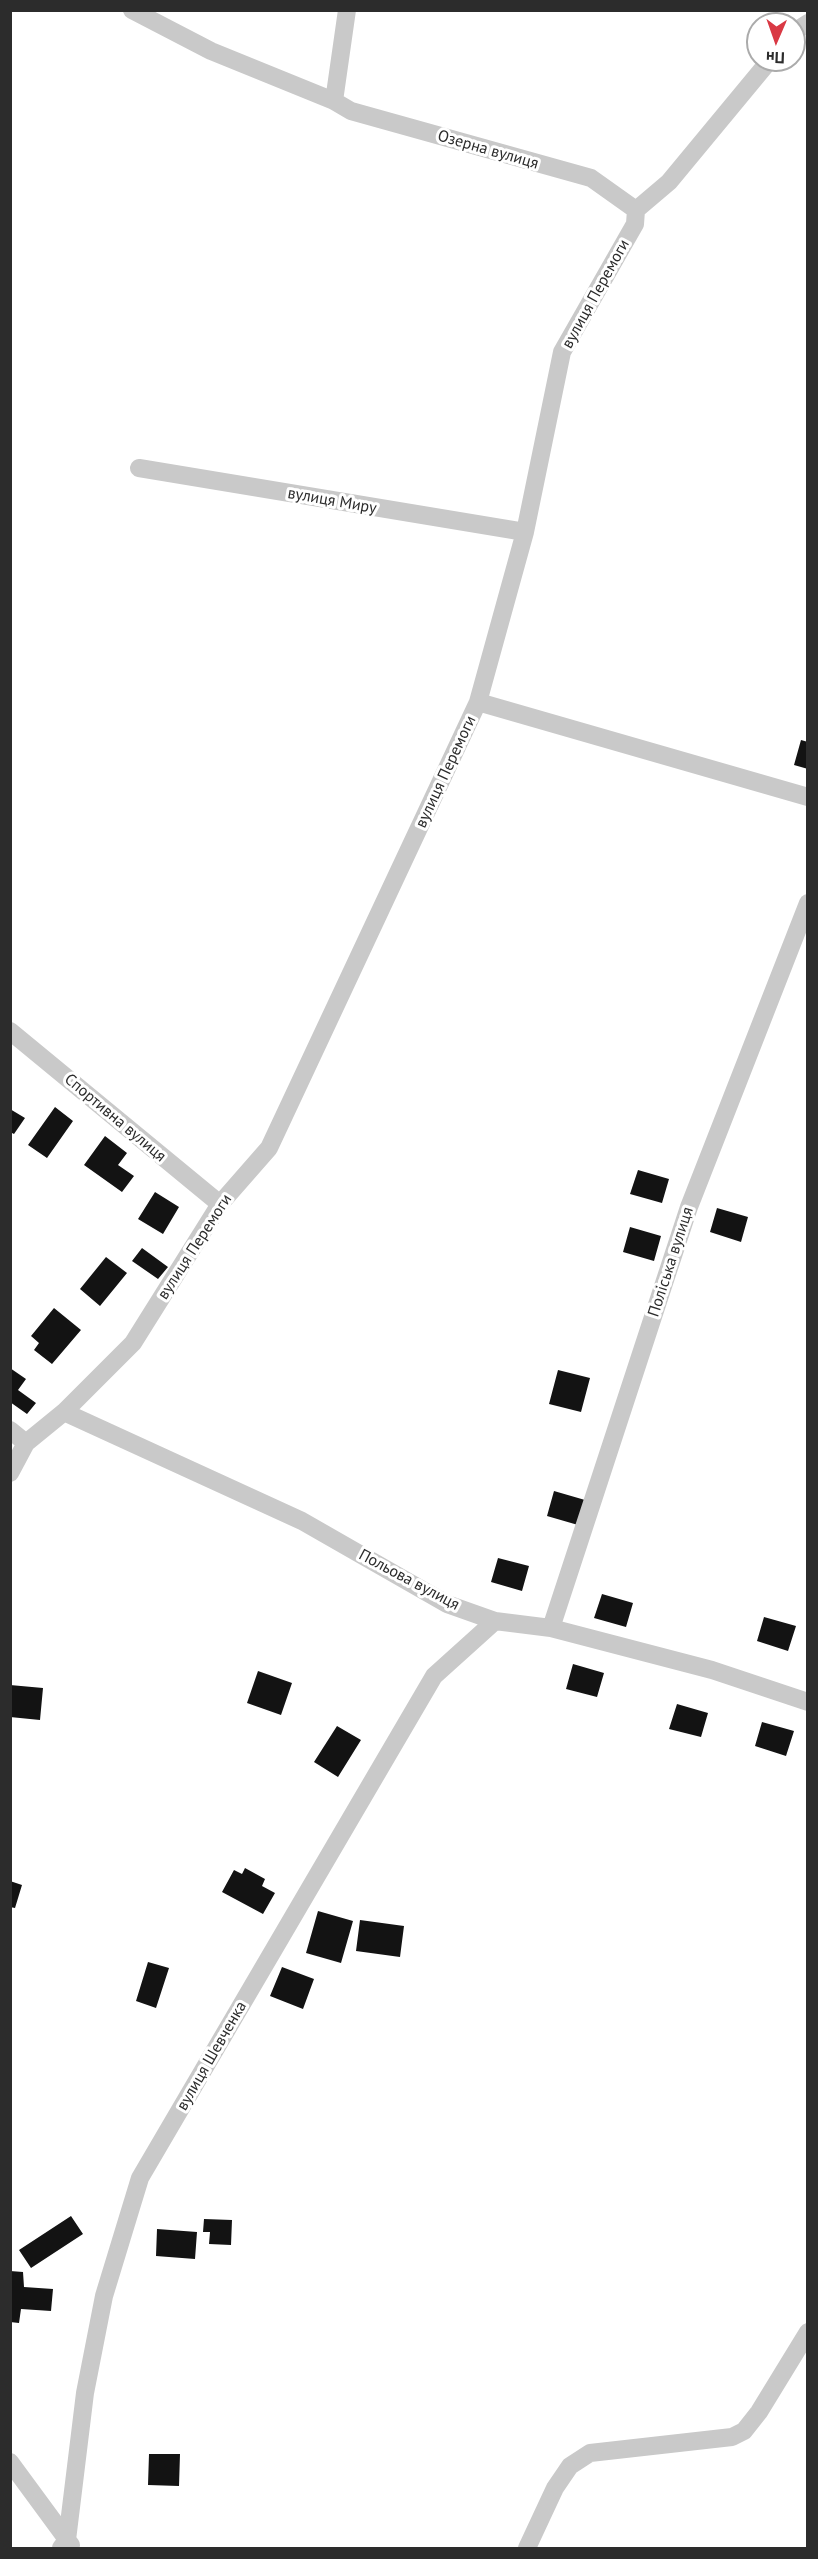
<!DOCTYPE html>
<html>
<head>
<meta charset="utf-8">
<style>
	body { margin:0 }
	#map { position:relative; width:818px; height:2559px; overflow:hidden; background:#fff; font-family:"PT Sans",sans-serif }
	canvas { display:block }
	.frame { position:absolute; inset:0; border:12px solid #2c2c2c; pointer-events:none }
	.north { position:absolute; left:746px; top:12px; width:60px; height:60px; box-sizing:border-box; background:#fff; border:2px solid #ababab; border-radius:50%; rotate:182deg; font-size:16px; font-weight:700; line-height:24px; text-align:center; color:#2c2c2c }
	.north::after { content:''; display:block; margin:auto; width:21px; height:27px; background:#d93944; clip-path:polygon(50% 0,100% 100%,50% 72%,0 100%) }
</style>
</head>
<body>
<div id="map">
<canvas width="818" height="2559"></canvas>
<div class="frame"></div>
<div class="north">Пн</div>
</div>
<script>
const ctx = document.querySelector('canvas').getContext('2d');
ctx.lineJoin = 'round';
function paint(path, color) { ctx.fillStyle = color; ctx.fill(path, 'evenodd'); }
const poly = rows => new Path2D(rows.map(r => 'M' + r).join(''));
function trace(path, color, width, dash) { ctx.strokeStyle = color; ctx.lineWidth = width; ctx.lineCap = dash ? 'butt' : 'round'; ctx.setLineDash(dash || []); ctx.stroke(path); }
function drawText(font, color, halo, rows, align = 'center') {
  ctx.font = font + ' "PT Sans",sans-serif'; ctx.lineWidth = 6; ctx.setLineDash([]); ctx.textBaseline = 'middle'; ctx.strokeStyle = halo; ctx.fillStyle = color; for (const [text, x, y, turn = 0] of rows) {
    ctx.save(); ctx.translate(x, y); ctx.rotate((+turn || 0) * Math.PI / 180); ctx.textAlign = isNaN(turn) ? turn : align; if (halo) ctx.strokeText(text, 0, 0); ctx.fillText(text, 0, 0); ctx.restore();
  }
}
paint(poly([
	[801,740,808,742,808,769,794,765],
	[55,1107,73,1121,47,1158,28,1145],
	[10,1109,25,1118,14,1134,10,1132],
	[105,1136,127,1153,118,1165,134,1176,122,1192,84,1165],
	[638,1170,669,1179,662,1203,630,1194],
	[155,1192,179,1207,163,1234,138,1219],
	[717,1208,748,1217,741,1242,710,1232],
	[630,1227,661,1236,654,1261,623,1252],
	[142,1248,168,1267,158,1279,132,1261],
	[106,1257,127,1273,100,1306,80,1289],
	[54,1308,81,1330,52,1364,34,1350,39,1343,31,1336],
	[10,1368,26,1379,18,1390,36,1403,27,1414,10,1402],
	[558,1370,590,1378,581,1412,549,1404],
	[554,1491,585,1500,578,1525,547,1516],
	[498,1558,529,1566,522,1591,491,1582],
	[602,1594,633,1603,626,1627,594,1618],
	[764,1617,796,1626,788,1651,757,1641],
	[573,1664,604,1673,597,1697,566,1689],
	[258,1671,292,1683,281,1715,247,1703],
	[10,1685,43,1688,40,1720,10,1717],
	[677,1704,708,1713,701,1737,669,1729],
	[762,1722,794,1731,786,1756,755,1746],
	[337,1726,361,1740,338,1777,314,1762],
	[245,1868,265,1879,262,1886,275,1893,263,1914,222,1892,234,1870,242,1874],
	[10,1881,22,1885,15,1908,10,1907],
	[318,1911,353,1921,341,1963,306,1953],
	[360,1920,404,1926,400,1957,356,1951],
	[148,1962,169,1968,156,2008,136,2001],
	[282,1967,314,1979,303,2009,270,1996],
	[71,2216,83,2234,31,2268,19,2250],
	[204,2219,232,2220,231,2245,209,2244,210,2232,203,2232],
	[157,2229,197,2232,195,2259,156,2256],
	[10,2271,23,2272,24,2287,53,2289,51,2311,21,2309,19,2323,10,2322],
	[149,2454,180,2454,179,2486,148,2485]
]), '#131313');
trace(poly([
	[132,10,211,51,334,101,351,111,591,178,636,210],
	[794,32,808,23],
	[334,101,347,10],
	[139,468,525,532],
	[478,702,808,797],
	[10,1031,220,1204],
	[64,1412,302,1521,447,1604,495,1621,551,1628,712,1670,808,1702],
	[10,1430,26,1443],
	[10,1473,26,1443,64,1412,133,1343,220,1204,269,1148,478,702,525,532,562,352,635,224,636,210,669,182,770,60],
	[551,1628,689,1207,808,903],
	[10,2462,71,2545],
	[61,2548,67,2540,85,2393,104,2296,140,2178,434,1676,495,1621],
	[527,2548,555,2488,570,2466,590,2453,732,2437,744,2431,759,2412,808,2332]
]), '#c9c9c9', 18);
drawText('16px', '#2c2c2c', '#fff', [
	["Озерна вулиця",488,150,16],
	["вулиця Перемоги",596,294,-61],
	["вулиця Миру",332,501,10],
	["вулиця Перемоги",446,772,-65],
	["Спортивна вулиця",115,1118,40],
	["вулиця Перемоги",195,1247,-57],
	["Поліська вулиця",671,1262,-72],
	["Польова вулиця",409,1580,28],
	["вулиця Шевченка",212,2056,-60]
]);
</script>
</body>
</html>
